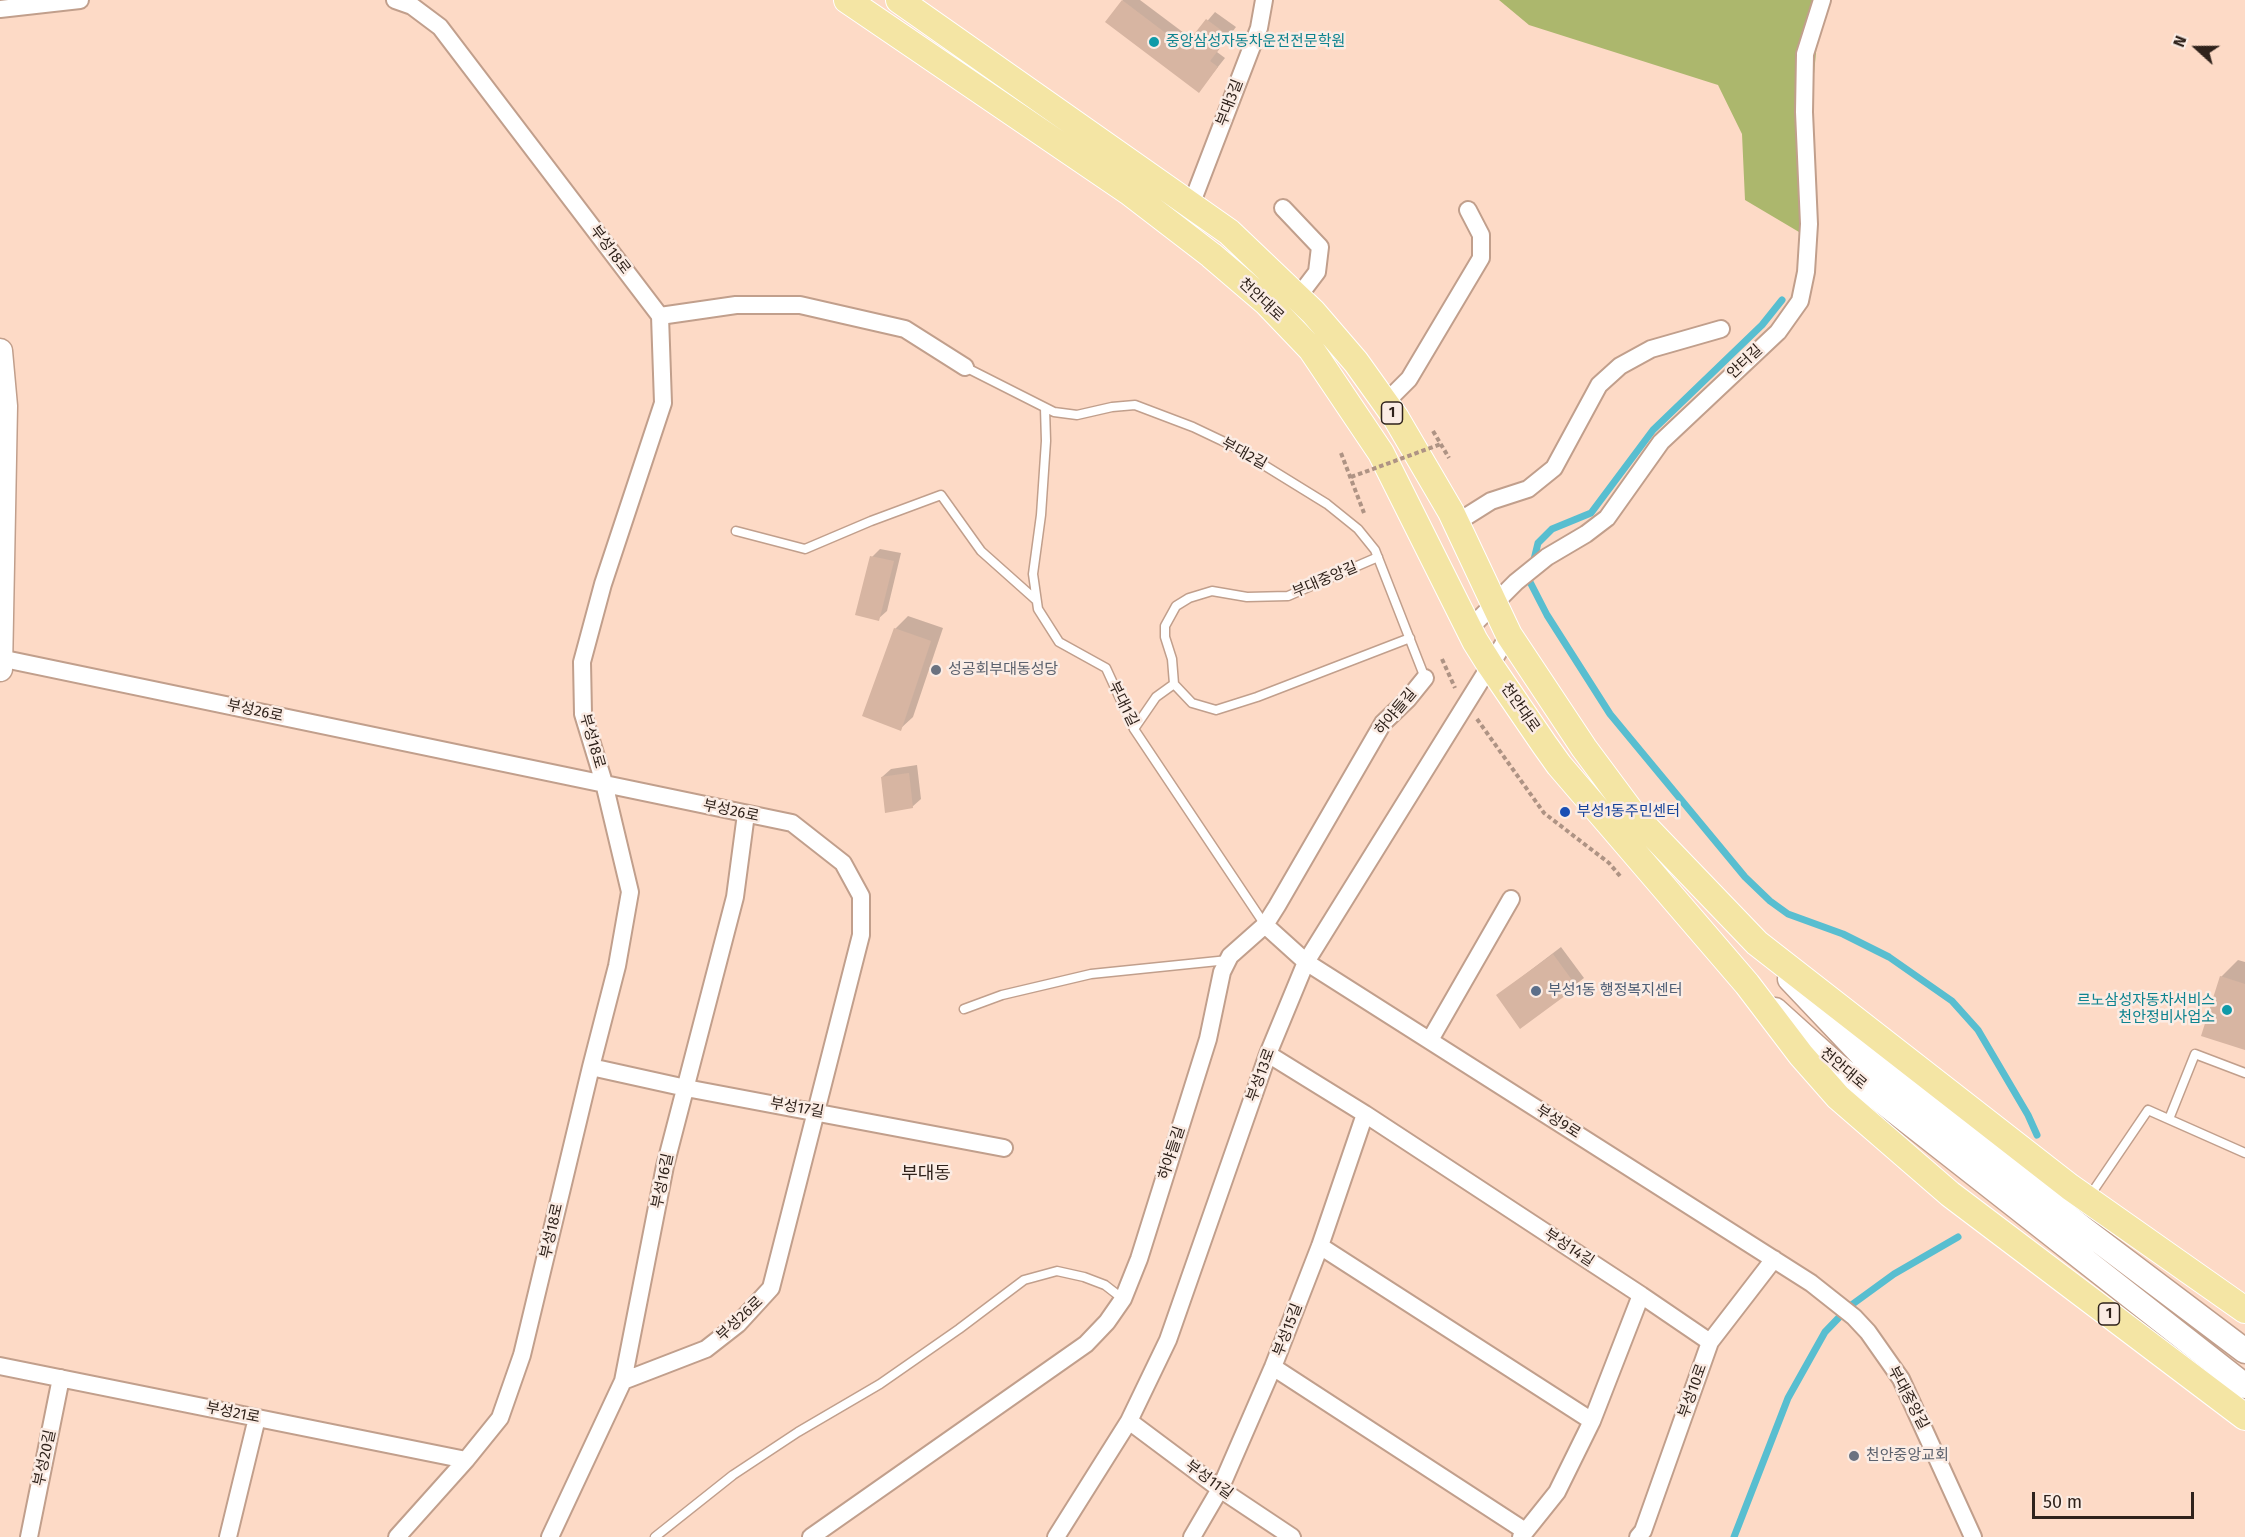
<!DOCTYPE html>
<html>
<head>
<meta charset="utf-8">
<style>
	body { margin:0 }
	#map { position:relative; width:2245px; height:1537px; overflow:hidden; background:#fddac6; font-family:"Fira Sans",sans-serif }
	canvas { display:block }
	.north { position:absolute; left:2167px; top:18px; width:60px; height:60px; -webkit-text-stroke:4px #fbece4; paint-order:stroke; rotate:291deg; font-size:16px; font-weight:700; line-height:24px; text-align:center; color:#2f221b }
	.north::after { content:''; display:block; margin:auto; width:21px; height:27px; background:#2f221b; clip-path:polygon(50% 0,100% 100%,50% 72%,0 100%) }
	.scale { position:absolute; left:2032px; top:1492px; width:162px; height:27px; box-sizing:border-box; border:3px solid #2f221b; border-top:0; padding-left:8px; font-size:18px; line-height:21px; white-space:nowrap; color:#2f221b; -webkit-text-stroke:4px #fbece4; paint-order:stroke }
</style>
</head>
<body>
<div id="map">
<canvas width="2245" height="1537"></canvas>
<div class="north">N</div>
<div class="scale">50 m</div>
</div>
<script>
const ctx = document.querySelector('canvas').getContext('2d');
ctx.lineJoin = 'round';
function paint(path, color) { ctx.fillStyle = color; ctx.fill(path, 'evenodd'); }
const poly = rows => new Path2D(rows.map(r => 'M' + r).join(''));
function trace(path, color, width, dash) { ctx.strokeStyle = color; ctx.lineWidth = width; ctx.lineCap = dash ? 'butt' : 'round'; ctx.setLineDash(dash || []); ctx.stroke(path); }
function drawText(font, color, halo, rows, align = 'center') {
  ctx.font = font + ' "Fira Sans","Noto Sans KR",sans-serif'; ctx.lineWidth = 5; ctx.setLineDash([]); ctx.textBaseline = 'middle'; ctx.strokeStyle = halo; ctx.fillStyle = color; for (const [text, x, y, turn = 0] of rows) {
    ctx.save(); ctx.translate(x, y); ctx.rotate((+turn || 0) * Math.PI / 180); ctx.textAlign = isNaN(turn) ? turn : align; if (halo) ctx.strokeText(text, 0, 0); ctx.fillText(text, 0, 0); ctx.restore();
  }
}
paint(poly([
	[1499,0,1821,0,1799,232,1745,200,1742,134,1718,85,1529,25]
]), '#acb76d');
paint(poly([
	[1123,0,1140,0,1192,39,1215,12,1236,27,1217,52,1225,58,1199,91,1107,22],
	[880,549,901,553,887,611,878,619,872,557],
	[908,616,943,628,913,717,900,729,895,629],
	[917,765,921,799,912,807,882,777,891,769],
	[1561,947,1584,978,1520,1027,1498,995],
	[2238,960,2245,962,2245,1049,2221,977]
]), '#0003');
trace(poly([
	[1782,300,1762,325,1653,430,1591,513,1552,529,1538,543,1529,580,1547,615,1610,714,1745,877,1770,901,1788,914,1843,934,1889,957,1952,1001,1978,1030,2028,1115,2037,1135],
	[1734,1537,1788,1398,1825,1332,1850,1306,1894,1274,1958,1237]
]), '#58bed0', 7);
paint(poly([
	[1122,0,1184,47,1206,19,1229,36,1210,61,1218,67,1199,93,1105,22],
	[870,556,894,561,879,621,855,615],
	[894,628,931,641,901,731,862,716],
	[909,773,913,808,885,813,881,777],
	[1553,954,1577,987,1520,1029,1496,995],
	[2220,976,2245,984,2245,1050,2201,1036]
]), '#d7b5a2');
const lane = poly([
	[965,367,1054,412,1077,415,1112,407,1135,405,1193,427,1233,446,1327,504,1358,529,1375,550,1425,678],
	[1045,408,1046,441,1041,515,1033,574,1038,609,1059,642,1106,668,1134,729,1265,925],
	[736,531,805,549,871,521,941,495,981,551,1036,600],
	[1174,684,1172,659,1165,637,1165,626,1176,606,1189,598,1212,591,1247,597,1288,596,1378,557],
	[1134,729,1156,697,1174,684,1192,703,1216,710,1257,697,1410,638],
	[964,1009,1002,995,1091,974,1228,960],
	[2169,1119,2195,1054,2245,1073],
	[2089,1197,2148,1110,2245,1153],
	[655,1537,733,1475,798,1432,880,1384,959,1329,1024,1280,1057,1271,1084,1277,1105,1285,1123,1299]
]);
const street = poly([
	[395,0,412,6,440,27,660,316,663,403,603,584,582,662,583,714,604,783,630,892,617,966,591,1067,522,1355,500,1418,466,1460,397,1537],
	[0,9,80,0],
	[1191,205,1259,28,1264,0],
	[1283,208,1320,247,1317,272,1298,297],
	[660,316,736,305,800,305,905,329,965,367],
	[1385,403,1409,379,1481,258,1481,235,1468,210],
	[1456,523,1491,501,1528,489,1554,468,1599,385,1620,366,1651,349,1721,329],
	[1470,628,1516,582,1547,557,1586,534,1607,518,1661,442,1778,332,1800,301,1806,272,1809,224,1804,112,1805,54,1822,0],
	[0,658,792,823,843,863,861,896,861,935,771,1288,738,1324,706,1349,623,1381],
	[1265,925,1306,962,1811,1283,1854,1317,1868,1332,1901,1379,1973,1537],
	[1430,1040,1511,899],
	[1268,1054,1365,1114,1641,1295,1592,1421,1557,1492,1521,1537],
	[591,1067,686,1088,1004,1148],
	[1320,1246,1592,1421],
	[1641,1295,1710,1342],
	[0,1366,466,1460],
	[1273,1367,1525,1531],
	[1129,1421,1220,1489,1292,1537],
	[29,1537,61,1378],
	[228,1537,257,1418],
	[550,1537,623,1381,665,1166,735,897,746,814],
	[811,1537,1086,1344,1107,1322,1123,1299,1139,1259,1208,1039,1222,972,1230,956,1265,925,1277,906,1383,723,1408,699,1425,678],
	[1056,1537,1129,1421,1168,1340,1268,1054,1306,962,1509,635],
	[1192,1537,1220,1489,1273,1367,1320,1246,1365,1114],
	[1638,1537,1643,1531,1710,1342,1774,1259]
]);
const secondary = poly([
	[0,351,5,406,0,669],
	[1790,979,1862,1055,2086,1231,2245,1351],
	[1775,1010,1836,1065,2245,1386]
]);
const primary = poly([
	[847,0,1129,192,1211,255,1266,302,1311,349,1381,453,1475,641,1490,665,1544,744,1559,765,1747,984,1801,1055,1838,1097,1950,1194,2245,1417],
	[899,0,1229,232,1313,312,1356,362,1396,418,1451,512,1509,635,1584,748,1633,814,1757,943,2070,1187,2245,1310]
]);
trace(lane, '#c19f8c', 11);
trace(street, '#c19f8c', 20);
trace(secondary, '#c19f8c', 27);
trace(primary, '#fff', 28);
trace(poly([
	[1433,431,1449,458],
	[1341,453,1364,513],
	[1442,659,1455,688],
	[1477,719,1544,813,1609,863,1620,876]
]), '#ae9384', 4, [4.5, 3]);
trace(lane, '#fff', 8);
trace(street, '#fff', 16);
trace(secondary, '#fff', 24);
trace(primary, '#f4e5a4', 26);
trace(poly([
	[1351,477,1441,444]
]), '#ae9384', 4, [4.5, 3]);
for (const [x, y, r, color] of [
	[1154,42,6,"#0f9aa8"],
	[936,670,6,"#6b7280"],
	[1565,812,6,"#1a4fb4"],
	[1536,991,6,"#5c6f8a"],
	[2227,1010,6,"#0f9aa8"],
	[1854,1456,6,"#6b7280"]
]) { const dot = new Path2D(); dot.arc(x, y, r, 0, 2 * Math.PI); ctx.fillStyle = color; ctx.fill(dot); trace(dot, '#fbece4', 2); }
for (const [x, y, w] of [
	[1392,413,21],
	[2109,1314,21]
]) { const box = new Path2D(); box.roundRect(x - w / 2, y - 11, w, 22, 4.5); ctx.fillStyle = '#fbece4'; ctx.fill(box); trace(box, '#2f221b', 1.5); }
drawText('bold 14px', '#2f221b', null, [
	["1",1392,413],
	["1",2109,1314]
]);
drawText('15px', '#0d838f', '#fbece4', [
	["중앙삼성자동차운전전문학원",1166,42],
	["르노삼성자동차서비스",2215,1001,"right"],
	["천안정비사업소",2215,1018,"right"]
], 'left');
drawText('15px', '#2f221b', '#fbece4', [
	["부대3길",1230,103,-69],
	["부성18로",610,250,53],
	["천안대로",1261,300,43],
	["안터길",1745,362,-43],
	["부대2길",1244,454,29],
	["부대중앙길",1325,580,-23],
	["부대1길",1123,704,64],
	["천안대로",1520,708,55],
	["부성26로",255,711,12],
	["하야들길",1396,712,-50],
	["부성18로",592,741,74],
	["부성26로",731,811,12],
	["천안대로",1843,1069,40],
	["부성13로",1261,1075,-70],
	["부성17길",797,1108,10],
	["부성9로",1558,1122,32],
	["하야들길",1172,1153,-72],
	["부성16길",663,1181,-78],
	["부성18로",552,1231,-77],
	["부성14길",1569,1248,33],
	["부성26로",740,1319,-43],
	["부성15길",1288,1330,-69],
	["부성10로",1693,1391,-70],
	["부대중앙길",1908,1398,62],
	["부성21로",233,1413,11],
	["부성20길",45,1458,-78],
	["부성11길",1209,1480,36]
]);
drawText('15px', '#5b616d', '#fbece4', [
	["성공회부대동성당",948,670],
	["천안중앙교회",1866,1456]
], 'left');
drawText('15px', '#164399', '#fbece4', [
	["부성1동주민센터",1577,812]
], 'left');
drawText('15px', '#4e5e75', '#fbece4', [
	["부성1동 행정복지센터",1548,991]
], 'left');
drawText('18px', '#2f221b', '#fbece4', [
	["부대동",926,1174]
]);
</script>
</body>
</html>
